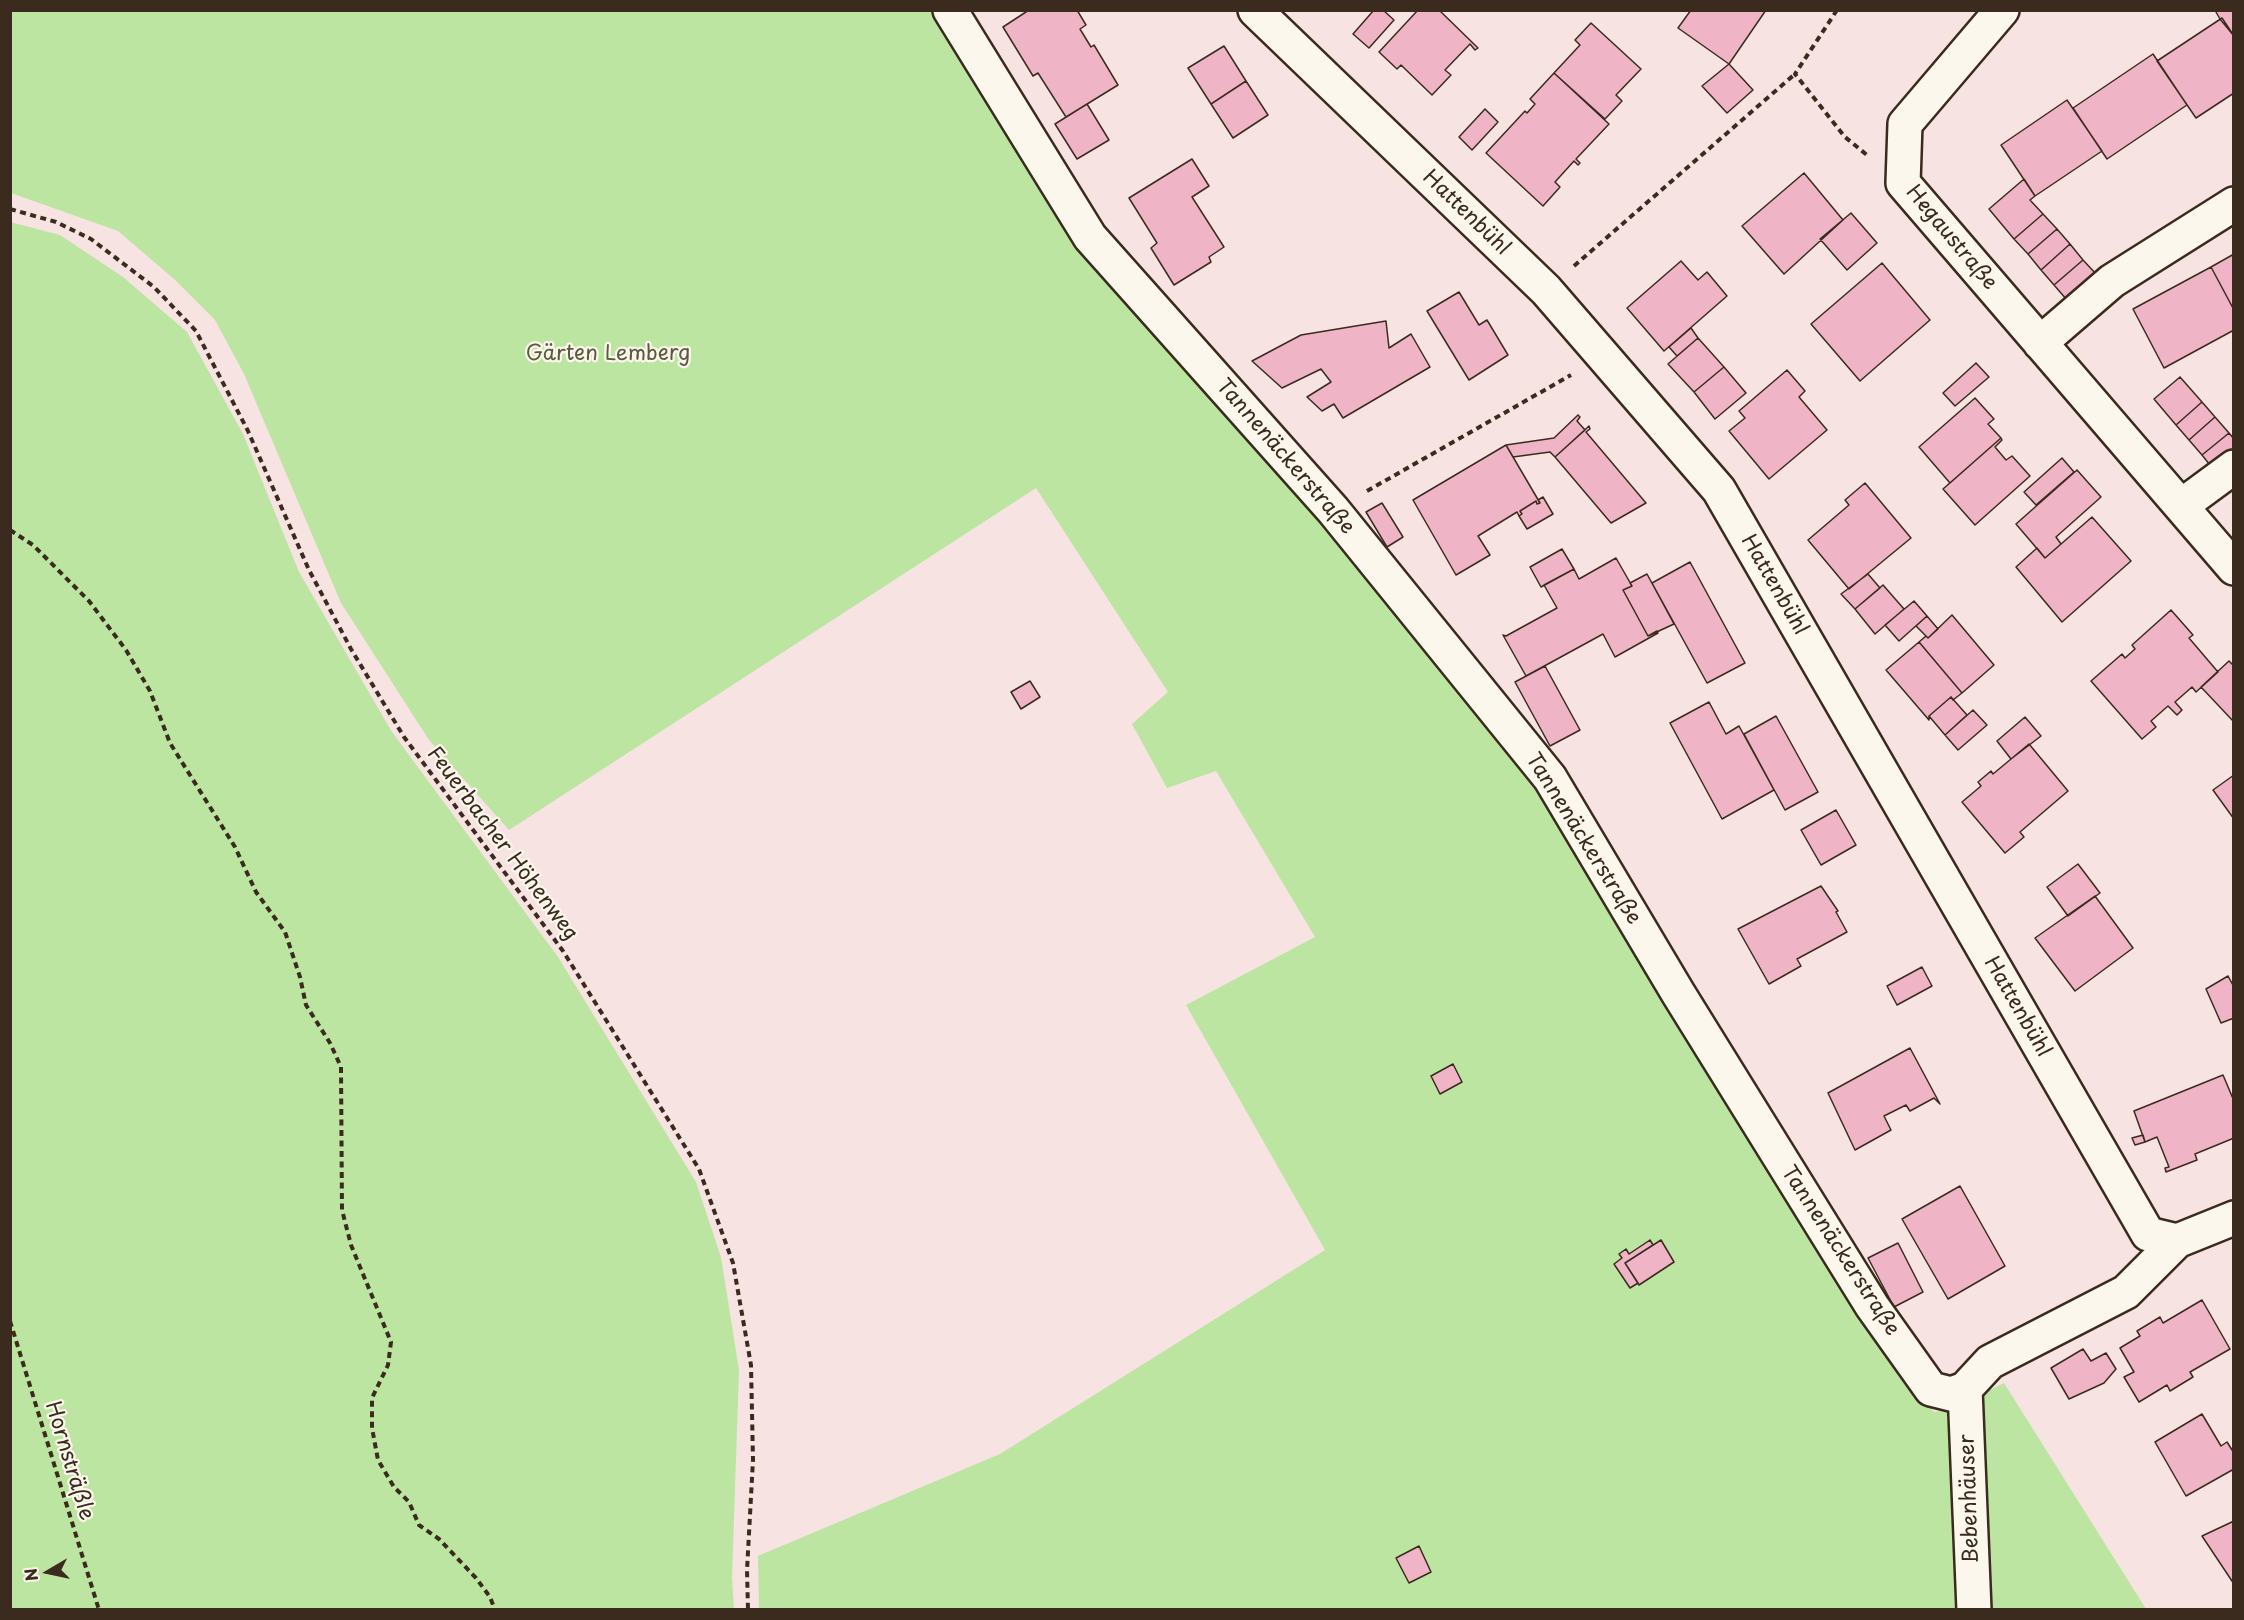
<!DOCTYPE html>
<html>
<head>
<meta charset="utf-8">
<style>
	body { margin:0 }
	#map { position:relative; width:2244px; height:1620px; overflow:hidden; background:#f7e3e1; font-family:"Playpen Sans",sans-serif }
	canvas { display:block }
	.frame { position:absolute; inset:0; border:12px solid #3b2a1e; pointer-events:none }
	.north { position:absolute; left:18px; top:1542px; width:60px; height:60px; -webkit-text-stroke:4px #fbf7ec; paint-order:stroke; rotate:261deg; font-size:16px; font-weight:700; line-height:24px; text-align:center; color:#3b2a1e }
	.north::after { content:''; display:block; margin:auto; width:21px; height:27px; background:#3b2a1e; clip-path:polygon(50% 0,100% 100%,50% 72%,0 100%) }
</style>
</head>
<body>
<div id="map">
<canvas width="2244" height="1620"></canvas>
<div class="frame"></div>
<div class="north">N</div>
</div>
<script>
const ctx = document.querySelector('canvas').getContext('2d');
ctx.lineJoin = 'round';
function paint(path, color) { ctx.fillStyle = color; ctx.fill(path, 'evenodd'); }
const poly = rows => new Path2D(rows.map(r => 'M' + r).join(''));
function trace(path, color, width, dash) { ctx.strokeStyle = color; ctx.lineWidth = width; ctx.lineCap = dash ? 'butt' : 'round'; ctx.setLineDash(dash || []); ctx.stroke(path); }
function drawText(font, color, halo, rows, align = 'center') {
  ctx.font = font + ' "Playpen Sans",sans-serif'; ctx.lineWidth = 4.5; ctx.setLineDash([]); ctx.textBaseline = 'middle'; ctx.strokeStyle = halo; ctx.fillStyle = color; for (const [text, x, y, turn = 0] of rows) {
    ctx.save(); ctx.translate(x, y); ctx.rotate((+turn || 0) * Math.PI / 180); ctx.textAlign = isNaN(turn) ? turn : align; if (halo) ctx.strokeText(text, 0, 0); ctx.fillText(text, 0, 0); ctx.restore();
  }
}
paint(poly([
	[11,11,938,11,1045,187,1386,595,1517,756,1920,1396,1934,1412,1949,1410,2004,1383,2146,1609,759,1609,758,1556,1000,1454,1325,1250,1186,1005,1315,937,1216,771,1167,788,1132,724,1168,692,1036,488,509,830,429,740,341,603,244,374,215,320,174,279,118,231,11,193],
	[10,222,60,235,123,277,187,332,243,434,299,572,392,732,558,957,696,1182,721,1257,739,1370,732,1577,734,1609,11,1609]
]), '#bbe5a1');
const building = poly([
	[1029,10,1077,10,1086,25,1080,29,1091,47,1094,45,1118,85,1066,117,1038,73,1033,76,1003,27,1029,10],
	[1374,10,1383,10,1394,20,1369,48,1353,34,1374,10],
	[1418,10,1439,10,1478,48,1475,50,1470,44,1445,70,1451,75,1432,95,1401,65,1397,69,1379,52,1418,10],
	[1691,10,1766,10,1729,64,1678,28,1691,10],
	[2219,10,2234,10,2234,36,2220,19,2216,12,2219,10],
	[2222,18,2234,36,2234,93,2196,118,2157,61,2222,18],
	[1591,23,1641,69,1616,95,1622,101,1605,119,1554,73,1580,45,1575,40,1591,23],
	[1224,46,1246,81,1211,104,1188,68,1224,46],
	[2153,54,2187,105,2107,159,2073,108,2153,54],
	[1729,64,1753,90,1727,113,1702,86,1729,64],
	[1554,73,1609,124,1576,159,1580,163,1578,165,1574,161,1555,182,1560,187,1543,206,1486,153,1525,111,1527,113,1535,104,1530,99,1554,73],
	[1246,81,1268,115,1233,138,1211,104,1246,81],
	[2067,100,2102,151,2035,196,2001,145,2067,100],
	[1087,104,1109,140,1077,159,1055,124,1087,104],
	[1485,109,1498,122,1472,150,1459,137,1485,109],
	[1192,159,1209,186,1192,197,1224,247,1209,257,1211,262,1174,285,1151,248,1157,243,1129,198,1192,159],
	[1804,173,1843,220,1784,274,1742,226,1804,173],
	[2024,179,2035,196,2030,200,2043,214,2014,239,1989,209,2024,179],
	[1851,213,1877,243,1847,270,1820,239,1851,213],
	[2043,214,2057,229,2028,254,2014,239,2043,214],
	[2057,229,2070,244,2041,270,2028,254,2057,229],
	[2070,244,2083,260,2054,285,2041,270,2070,244],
	[2234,254,2234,310,2211,267,2234,254],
	[2083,260,2097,275,2067,300,2054,285,2083,260],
	[1681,261,1698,280,1707,272,1727,296,1664,351,1627,308,1681,261],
	[1882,263,1930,320,1860,381,1811,324,1882,263],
	[2211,267,2234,310,2234,330,2164,368,2133,309,2211,267],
	[1459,292,1479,325,1487,320,1508,355,1469,380,1427,311,1459,292],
	[1386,321,1389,348,1411,334,1430,367,1343,418,1334,404,1322,411,1307,397,1331,382,1321,369,1282,388,1252,361,1301,335,1386,321],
	[1691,328,1698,338,1677,356,1669,347,1691,328],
	[1698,338,1724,367,1694,392,1668,364,1698,338],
	[1976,363,1989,377,1955,406,1943,393,1976,363],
	[1724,367,1746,393,1715,419,1694,392,1724,367],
	[1787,370,1805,391,1799,397,1827,430,1769,479,1729,431,1745,418,1739,411,1787,370],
	[2180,377,2202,402,2176,425,2154,399,2180,377],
	[1975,398,1994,419,1988,424,2001,438,1950,483,1919,447,1975,398],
	[2202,402,2215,417,2189,440,2176,425,2202,402],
	[1578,415,1580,417,1577,421,1585,430,1555,457,1550,452,1513,457,1506,445,1554,438,1578,415],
	[2215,417,2229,433,2202,455,2189,440,2215,417],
	[1589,426,1590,429,1586,432,1646,503,1611,523,1555,457,1589,426],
	[2229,433,2234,439,2234,454,2214,470,2202,455,2229,433],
	[2001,438,2002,440,1995,447,2006,460,2012,456,2030,476,1975,525,1943,489,2001,438],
	[1506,445,1540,503,1537,504,1536,501,1520,511,1522,514,1519,516,1517,512,1478,536,1490,555,1456,575,1413,500,1506,445],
	[2062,458,2074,472,2036,505,2024,492,2062,458],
	[2077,470,2101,497,2056,537,2061,544,2045,558,2016,524,2077,470],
	[1865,483,1911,538,1849,589,1808,540,1849,505,1845,500,1865,483],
	[1543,497,1553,514,1527,529,1519,516,1522,514,1520,511,1536,501,1537,504,1540,503,1538,500,1543,497],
	[1382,503,1403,537,1387,547,1366,512,1382,503],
	[2092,517,2131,561,2062,622,2016,567,2037,548,2045,558,2092,517],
	[1562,549,1574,569,1541,587,1530,567,1562,549],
	[1616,558,1632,586,1623,590,1648,636,1657,631,1658,633,1615,657,1603,634,1526,676,1503,635,1506,636,1557,608,1544,585,1574,569,1579,579,1616,558],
	[1690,562,1745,663,1707,683,1652,583,1690,562],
	[1647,574,1674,624,1648,636,1623,590,1632,586,1630,583,1647,574],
	[1868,574,1880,588,1855,609,1841,594,1868,574],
	[1883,585,1904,609,1875,634,1855,609,1883,585],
	[1914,601,1927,616,1899,641,1885,625,1914,601],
	[2171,610,2193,635,2189,638,2218,672,2196,692,2192,687,2175,702,2182,710,2177,715,2168,706,2151,721,2156,727,2142,739,2091,681,2122,654,2125,658,2135,649,2132,645,2171,610],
	[1952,615,1994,665,1962,693,1919,642,1926,636,1928,638,1952,615],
	[1927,616,1938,629,1928,638,1916,626,1927,616],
	[1919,642,1962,693,1953,700,1951,697,1929,716,1929,720,1886,670,1919,642],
	[2229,661,2234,666,2234,722,2201,687,2229,661],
	[1545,666,1580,730,1550,746,1515,682,1545,666],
	[1030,681,1040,697,1021,709,1011,692,1030,681],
	[1951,697,1967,715,1945,735,1929,716,1951,697],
	[1709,702,1726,734,1739,726,1774,790,1722,819,1670,723,1709,702],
	[1973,710,1987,725,1958,750,1945,735,1973,710],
	[1776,716,1818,792,1785,810,1744,734,1776,716],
	[2025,717,2041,736,2011,759,1997,741,2025,717],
	[2029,744,2068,791,2020,832,2024,837,2005,853,1962,802,1981,786,1978,782,1991,771,1993,774,2029,744],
	[2234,775,2234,819,2213,790,2234,775],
	[1836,810,1856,845,1821,865,1801,830,1836,810],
	[2078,864,2100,893,2068,916,2047,887,2078,864],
	[1821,886,1838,911,1836,912,1847,932,1797,959,1801,966,1769,984,1738,929,1821,886],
	[2095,896,2133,948,2075,991,2035,938,2095,896],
	[1922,967,1932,986,1897,1005,1887,986,1922,967],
	[2228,976,2234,987,2234,1018,2221,1023,2206,989,2228,976],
	[1910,1048,1940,1104,1934,1098,1910,1111,1906,1105,1884,1116,1891,1130,1855,1150,1828,1093,1910,1048],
	[1453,1064,1462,1082,1440,1094,1431,1076,1453,1064],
	[2223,1075,2234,1101,2234,1138,2195,1154,2197,1160,2166,1172,2165,1168,2169,1167,2157,1137,2145,1142,2134,1111,2223,1075],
	[2143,1135,2145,1142,2135,1145,2132,1138,2143,1135],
	[1960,1186,2005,1266,1948,1299,1902,1219,1960,1186],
	[1650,1240,1653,1245,1625,1263,1638,1283,1630,1288,1614,1264,1622,1258,1619,1254,1626,1249,1629,1254,1650,1240],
	[1661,1240,1674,1262,1639,1285,1625,1263,1661,1240],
	[1898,1243,1923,1292,1894,1307,1868,1258,1898,1243],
	[2202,1300,2230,1349,2190,1372,2193,1377,2170,1391,2167,1385,2139,1402,2124,1377,2134,1372,2120,1348,2140,1336,2137,1331,2160,1317,2163,1323,2202,1300],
	[2083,1349,2091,1361,2106,1353,2116,1369,2104,1383,2069,1399,2051,1368,2083,1349],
	[2202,1414,2221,1446,2227,1442,2234,1453,2234,1469,2186,1496,2155,1442,2202,1414],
	[2234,1521,2234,1584,2202,1536,2234,1521],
	[1419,1546,1431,1572,1409,1583,1396,1558,1419,1546]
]);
paint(building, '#efb5c7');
trace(building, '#3b2a1e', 1.5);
const minor = poly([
	[950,10,1090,237,1333,510,1550,778,1678,993,1872,1306,1931,1389,1951,1394,1965,1389,1990,1362,2126,1292,2177,1241,2234,1218],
	[1255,10,1546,290,1719,490,2148,1234,2177,1241],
	[2002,10,1905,124,1903,183,2234,568],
	[2040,343,2112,281,2234,204],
	[2181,506,2234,467],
	[1965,1389,1974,1610]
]);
trace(minor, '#3b2a1e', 38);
trace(poly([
	[1837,10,1795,74,1845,137,1867,155],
	[10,209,56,222,91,239,154,287,196,331,248,431,309,570,351,649,404,737,563,951,699,1169,733,1263,751,1365,753,1460,747,1570,748,1610],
	[1574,266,1795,74],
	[1367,491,1571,375],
	[10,530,33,545,89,601,126,650,150,691,170,743,235,847,256,892,285,932,300,977,306,1005,330,1043,341,1067,342,1210,351,1245,391,1342,388,1365,372,1398,372,1428,378,1460,394,1487,409,1502,419,1525,439,1539,476,1578,490,1597,495,1610],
	[10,1321,99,1610]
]), '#3b2a1e', 4, [6, 4.5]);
trace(minor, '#fbf7ec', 33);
drawText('21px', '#3b2a1e', '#fbf7ec', [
	["Hattenbühl",1466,213,44],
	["Hegaustraße",1951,238,50],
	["Tannenäckerstraße",1285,457,49],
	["Hattenbühl",1774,585,60],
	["Tannenäckerstraße",1583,839,58],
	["Feuerbacher Höhenweg",502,844,53],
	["Hattenbühl",2017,1007,60],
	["Tannenäckerstraße",1840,1251,57],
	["Hornsträßle",69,1461,73],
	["Bebenhäuser",1970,1499,-92]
]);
drawText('21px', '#5b593f', '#fbf7ec', [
	["Gärten Lemberg",608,354]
]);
</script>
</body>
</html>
